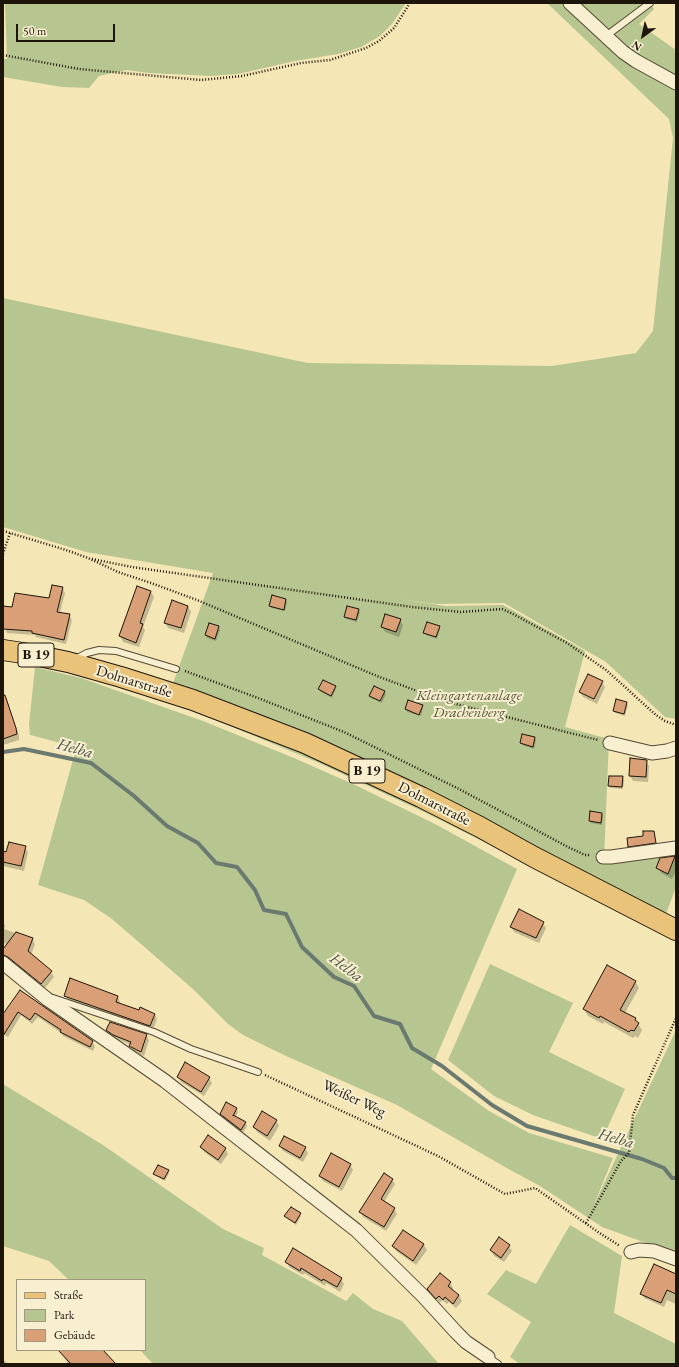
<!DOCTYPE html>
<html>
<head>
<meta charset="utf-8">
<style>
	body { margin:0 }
	#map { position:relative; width:679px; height:1367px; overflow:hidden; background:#f5e6b6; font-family:"EB Garamond",serif }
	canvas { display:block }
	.frame { position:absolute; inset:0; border:4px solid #1d150a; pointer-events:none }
	.legend { position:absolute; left:16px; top:1279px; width:130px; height:72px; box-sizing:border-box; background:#f8efd0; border:1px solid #a09881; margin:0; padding:5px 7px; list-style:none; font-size:12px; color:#1d150a }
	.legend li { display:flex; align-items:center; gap:8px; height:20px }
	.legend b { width:20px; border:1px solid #a09881 }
	.north { position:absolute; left:623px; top:16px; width:40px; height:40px; -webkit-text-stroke:3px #f8efd0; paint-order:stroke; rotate:213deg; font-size:11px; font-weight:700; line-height:16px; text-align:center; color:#1d150a }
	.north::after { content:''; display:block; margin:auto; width:14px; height:18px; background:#1d150a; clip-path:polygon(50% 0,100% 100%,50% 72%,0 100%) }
	.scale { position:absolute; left:16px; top:24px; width:99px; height:18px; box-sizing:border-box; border:2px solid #1d150a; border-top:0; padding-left:5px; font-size:12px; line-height:14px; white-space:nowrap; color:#1d150a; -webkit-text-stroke:3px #f8efd0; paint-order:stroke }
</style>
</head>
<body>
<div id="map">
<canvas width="679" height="1367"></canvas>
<div class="frame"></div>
<ul class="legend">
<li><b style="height:5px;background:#eac37b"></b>Straße</li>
<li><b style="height:11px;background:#b7c691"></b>Park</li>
<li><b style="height:11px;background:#d99f76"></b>Gebäude</li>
</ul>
<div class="north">N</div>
<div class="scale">50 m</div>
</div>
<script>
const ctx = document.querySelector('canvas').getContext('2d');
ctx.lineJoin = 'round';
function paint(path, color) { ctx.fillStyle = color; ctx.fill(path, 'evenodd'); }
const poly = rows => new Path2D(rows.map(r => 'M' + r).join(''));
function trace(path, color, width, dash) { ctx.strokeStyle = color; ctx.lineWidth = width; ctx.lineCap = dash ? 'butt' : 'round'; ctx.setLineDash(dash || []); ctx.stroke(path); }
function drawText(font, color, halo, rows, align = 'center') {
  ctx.font = font + ' "EB Garamond",serif'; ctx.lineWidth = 4; ctx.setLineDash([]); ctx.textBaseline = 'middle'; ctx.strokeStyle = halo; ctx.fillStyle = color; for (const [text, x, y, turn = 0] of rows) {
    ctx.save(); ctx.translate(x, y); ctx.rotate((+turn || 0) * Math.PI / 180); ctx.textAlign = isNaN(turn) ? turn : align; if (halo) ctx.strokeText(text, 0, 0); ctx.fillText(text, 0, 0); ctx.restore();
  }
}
paint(poly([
	[5,3,406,3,392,24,380,36,361,47,338,54,295,61,238,74,211,76,149,73,126,70,99,76,89,88,62,87,3,77,3,59,7,59],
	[547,3,650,3,654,9,639,24,676,50,676,719,665,717,606,662,504,603,436,604,398,599,446,606,503,605,585,651,565,727,609,739,604,860,676,852,676,887,666,914,172,686,213,573,86,552,3,527,3,298,308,363,552,366,636,353,653,331,673,138,669,119],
	[35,667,81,678,203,721,294,758,355,785,435,824,517,869,431,1069,489,1111,529,1133,613,1158,593,1207,676,1030,676,1254,602,1227,540,1186,512,1171,397,1105,286,1056,243,1035,228,1024,193,989,112,919,84,900,38,885,76,749,57,742,30,735,29,724],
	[140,691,265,734,426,806,504,852,426,813,319,763,216,720],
	[490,964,573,1003,549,1052,625,1089,606,1131,596,1137,533,1115,494,1096,448,1060],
	[3,1084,103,1145,223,1229,264,1248,262,1255,346,1301,353,1293,373,1309,402,1321,439,1364,153,1364,140,1350,145,1350,145,1280,69,1280,49,1261,3,1246],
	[570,1225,622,1256,614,1313,676,1344,676,1364,520,1364,510,1357,531,1322,487,1294,506,1270,536,1284]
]), '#b7c691');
paint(poly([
	[62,588,65,593,60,613,69,615,72,620,66,644,36,637,35,635,7,633,3,622,3,607,13,608,50,600],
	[151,592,154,597,143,627,145,630,139,647,123,642,120,636],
	[286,600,287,602,285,611,271,608,270,606],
	[188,606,191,612,184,633,168,628,165,623],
	[348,607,359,610,360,613,357,622,346,619,345,617],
	[400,620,403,625,399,637,385,632,382,626],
	[210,624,219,627,220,630,216,641,207,638,206,635],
	[439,627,440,629,437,639,426,635,424,633],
	[602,682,605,687,597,704,583,697,580,692],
	[335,687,336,689,332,698,321,692,319,689],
	[374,687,385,692,386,694,382,703,371,698,370,696],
	[626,703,628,705,625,716,615,713,614,711],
	[422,706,423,708,421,716,407,712,406,709],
	[9,710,19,735,19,740,3,745,3,712],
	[535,738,536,740,534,749,522,745,521,743],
	[646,761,649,766,648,782,633,781,630,776],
	[610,777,622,777,624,780,623,789,610,788,609,786],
	[602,814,603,816,602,825,591,823,590,821],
	[654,832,656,845,630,849,629,846],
	[25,847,28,852,24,871,3,866,3,852,7,853],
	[676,858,676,872,672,879,661,873,658,868,661,859],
	[3,922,5,926,4,929,32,939,35,944,31,955,51,972,54,977,45,988,12,962,4,958,3,951,8,944,3,943],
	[543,923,546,928,539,943,514,932,511,927],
	[71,979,118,997,120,1002,119,1004,139,1012,155,1015,157,1019,153,1030,68,1000,65,995],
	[635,981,639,988,625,1013,635,1019,642,1030,638,1038,635,1036,633,1038,604,1022,603,1024,588,1016,584,1009],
	[21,992,92,1042,95,1046,93,1051,63,1036,61,1033,38,1017,32,1024,21,1015,8,1037,3,1034,3,1016],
	[107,1030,146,1035,149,1040,144,1056,133,1051,131,1045,117,1039,110,1035],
	[178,1077,209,1078,212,1083,204,1096,181,1082],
	[236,1108,238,1112,236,1117,245,1122,247,1126,243,1133,223,1118,221,1114],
	[276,1120,279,1126,270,1141,257,1132,254,1127],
	[280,1146,305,1148,308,1153,303,1162,283,1151],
	[201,1147,225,1148,228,1154,221,1164,204,1152],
	[350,1165,353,1170,342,1191,323,1181,320,1176],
	[168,1170,169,1173,165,1181,156,1176,155,1174],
	[392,1179,395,1184,384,1202,394,1209,397,1214,386,1231,363,1217,361,1212],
	[300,1214,301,1216,296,1225,285,1216],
	[403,1231,424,1245,427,1250,416,1265,396,1251,393,1246],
	[509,1246,512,1251,504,1262,494,1256,491,1250],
	[286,1262,341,1279,344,1284,340,1292,326,1283,325,1286,304,1273,303,1275,289,1267],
	[440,1275,450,1283,453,1288,452,1290,459,1295,462,1301,456,1308,449,1302,447,1304,442,1300,440,1303,428,1289],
	[676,1275,676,1304,667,1300,664,1307,644,1298,642,1294],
	[62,1350,102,1350,115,1364,68,1364,60,1351],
	[3,1359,8,1364,3,1364]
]), '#0003');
trace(poly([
	[3,752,24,749,91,763,134,796,167,826,198,843,216,863,237,867,255,890,264,910,286,914,302,947,334,977,354,986,374,1016,400,1024,412,1048,442,1066,492,1105,527,1126,642,1159,664,1168,672,1178,676,1178]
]), '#6a7a70', 4);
const building = poly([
	[52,585,63,587,57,612,70,614,64,640,32,633,32,631,3,629,3,606,12,607,15,593,49,598,52,585],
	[137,586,151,591,140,623,143,624,136,643,119,636,137,586],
	[272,595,286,599,284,610,269,606,272,595],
	[172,600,188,606,181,628,164,623,172,600],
	[347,606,359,609,356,620,344,617,347,606],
	[385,614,401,619,396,632,381,627,385,614],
	[427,622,440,626,436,637,423,633,427,622],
	[209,623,219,626,215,639,205,635,209,623],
	[588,674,603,681,594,699,579,692,588,674],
	[323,680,336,686,331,696,318,689,323,680],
	[374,686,385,691,380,701,369,696,374,686],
	[3,695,5,695,16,728,17,734,3,739,3,695],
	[616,699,627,702,624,714,613,711,616,699],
	[408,700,423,705,419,715,405,709,408,700],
	[522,734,535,737,533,747,520,743,522,734],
	[630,758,647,760,646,777,629,776,630,758],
	[609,776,623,776,622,787,608,786,609,776],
	[590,811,602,813,601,823,589,821,590,811],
	[643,831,654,831,656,843,628,847,627,838,643,836,643,831],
	[9,842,26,846,21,866,3,862,3,851,6,852,9,842],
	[675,856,668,874,656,868,660,858,675,856],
	[519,909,544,922,536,938,510,927,519,909],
	[16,932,33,938,28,951,52,971,41,984,8,957,3,955,3,949,16,932],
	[607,965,636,981,620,1010,636,1018,635,1020,639,1023,634,1031,631,1030,629,1032,600,1016,599,1018,583,1009,607,965],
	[70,978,118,996,116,1002,139,1010,140,1007,155,1014,150,1026,64,996,70,978],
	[20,990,93,1041,90,1047,60,1032,61,1030,35,1013,30,1020,18,1012,3,1036,3,1014,20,990],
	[110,1022,147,1034,141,1052,129,1046,131,1042,113,1035,106,1030,110,1022],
	[185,1062,210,1077,201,1092,177,1077,185,1062],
	[226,1102,237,1108,233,1116,233,1115,246,1122,241,1130,220,1114,226,1102],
	[262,1111,277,1120,267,1136,253,1127,262,1111],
	[208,1135,226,1148,218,1160,200,1147,208,1135],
	[284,1136,306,1147,300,1158,279,1146,284,1136],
	[331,1153,351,1164,339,1187,319,1176,331,1153],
	[158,1165,169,1170,164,1179,153,1174,158,1165],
	[384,1173,393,1179,381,1199,395,1208,384,1227,359,1212,384,1173],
	[291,1207,301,1213,295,1223,284,1216,291,1207],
	[403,1230,424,1244,413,1261,392,1246,403,1230],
	[499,1237,510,1245,501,1258,490,1250,499,1237],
	[293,1248,342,1278,337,1287,323,1279,322,1281,301,1268,300,1271,285,1262,293,1248],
	[654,1264,676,1274,676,1294,667,1290,661,1303,640,1294,654,1264],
	[440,1273,451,1282,448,1286,459,1295,453,1304,445,1297,443,1300,439,1296,436,1299,427,1289,440,1273],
	[58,1350,103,1350,116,1364,71,1364,58,1350]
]);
paint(building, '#d99f76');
trace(building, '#1d150a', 1);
const service = poly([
	[606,36,650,3],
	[75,659,87,653,99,650,116,651,176,669],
	[53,998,154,1032,191,1049,258,1072],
	[488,1357,498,1364]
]);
const minor = poly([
	[570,3,623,52,636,61,676,83],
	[610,743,652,753,667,751,676,748],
	[603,857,611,857,676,848],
	[3,963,47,999,165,1081,356,1230,423,1296,456,1332,466,1342,488,1357],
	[631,1252,639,1250,654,1251,676,1259]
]);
const primary = poly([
	[3,650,29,654,68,662,121,677,193,700,305,743,421,797,480,827,534,857,676,930]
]);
trace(service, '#534935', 8);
trace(minor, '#534935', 15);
trace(primary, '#1d150a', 22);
trace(poly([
	[3,55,79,69,201,80,242,76,301,63,330,60,366,48,379,41,394,28,410,3],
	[3,531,10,533],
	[3,554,10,533,66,550,88,558,118,572,151,583,197,600,377,676,444,701,598,740],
	[92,559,132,567,412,607,461,612,502,609,513,614,567,643,606,670,656,715,665,721,676,725],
	[185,671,258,698,344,732,459,789,568,847,585,855,591,855],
	[265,1075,438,1156,505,1194,535,1188,601,1234,620,1246],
	[586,1223,621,1161,629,1153,633,1115,676,1018]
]), '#1d150a', 2.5, [1, 2]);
trace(service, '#f8efd0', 6);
trace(minor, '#f8efd0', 13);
trace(primary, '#eac37b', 20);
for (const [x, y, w] of [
	[36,655,36],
	[367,771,36]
]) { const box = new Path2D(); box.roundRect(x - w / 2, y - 12, w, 24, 3); ctx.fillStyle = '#f8efd0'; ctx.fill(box); trace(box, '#1d150a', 1); }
drawText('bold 14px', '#1d150a', null, [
	["B 19",36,655],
	["B 19",367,771]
]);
drawText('15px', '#1d150a', '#f8efd0', [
	["Dolmarstraße",134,682,17],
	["Dolmarstraße",434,804,27],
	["Weißer Weg",354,1099,25]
]);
drawText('italic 15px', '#535339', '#f8efd0', [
	["Kleingartenanlage",469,696],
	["Drachenberg",469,713]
]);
drawText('italic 16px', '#4a5046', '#f8efd0', [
	["Helba",75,749,16],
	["Helba",346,968,37],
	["Helba",616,1139,16]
]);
</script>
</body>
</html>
